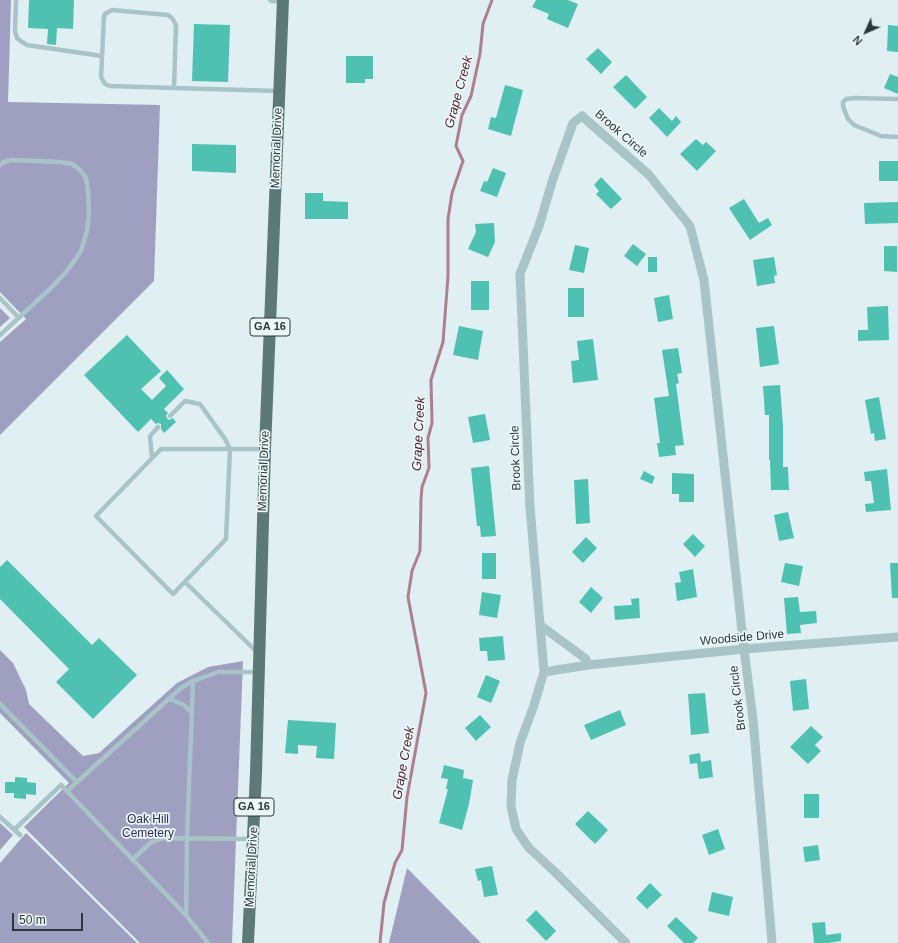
<!DOCTYPE html>
<html>
<head>
<meta charset="utf-8">
<style>
	body { margin:0 }
	#map { position:relative; width:898px; height:943px; overflow:hidden; background:#dfeff2; font-family:Helvetica,sans-serif }
	canvas { display:block }
	.north { position:absolute; left:846px; top:12px; width:40px; height:40px; -webkit-text-stroke:3px #ebf7f9; paint-order:stroke; rotate:225deg; font-size:11px; font-weight:700; line-height:16px; text-align:center; color:#2a3837 }
	.north::after { content:''; display:block; margin:auto; width:14px; height:18px; background:#2a3837; clip-path:polygon(50% 0,100% 100%,50% 72%,0 100%) }
	.scale { position:absolute; left:12px; top:913px; width:71px; height:18px; box-sizing:border-box; border:2px solid #2a3837; border-top:0; padding-left:5px; font-size:12px; line-height:14px; white-space:nowrap; color:#2a3837; -webkit-text-stroke:3px #ebf7f9; paint-order:stroke }
</style>
</head>
<body>
<div id="map">
<canvas width="898" height="943"></canvas>
<div class="north">N</div>
<div class="scale">50 m</div>
</div>
<script>
const ctx = document.querySelector('canvas').getContext('2d');
ctx.lineJoin = 'round';
function paint(path, color) { ctx.fillStyle = color; ctx.fill(path, 'evenodd'); }
const poly = rows => new Path2D(rows.map(r => 'M' + r).join(''));
function trace(path, color, width, dash) { ctx.strokeStyle = color; ctx.lineWidth = width; ctx.lineCap = dash ? 'butt' : 'round'; ctx.setLineDash(dash || []); ctx.stroke(path); }
function drawText(font, color, halo, rows, align = 'center') {
  ctx.font = font + ' Helvetica,sans-serif'; ctx.lineWidth = 3.5; ctx.setLineDash([]); ctx.textBaseline = 'middle'; ctx.strokeStyle = halo; ctx.fillStyle = color; for (const [text, x, y, turn = 0] of rows) {
    ctx.save(); ctx.translate(x, y); ctx.rotate((+turn || 0) * Math.PI / 180); ctx.textAlign = isNaN(turn) ? turn : align; if (halo) ctx.strokeText(text, 0, 0); ctx.fillText(text, 0, 0); ctx.restore();
  }
}
paint(poly([
	[0,0,11,0,8,102,160,105,154,281,0,435,0,342,26,319,0,292],
	[0,308,10,318,0,327],
	[0,650,13,663,26,690,29,704,83,756,99,753,177,683,208,667,243,661,232,943,140,943,24,827,69,783,0,713],
	[0,823,13,835,0,850],
	[26,833,137,943,0,943,0,863],
	[407,868,481,943,389,943]
]), '#9fa0c0');
trace(poly([
	[380,943,384,903,395,863,402,850,407,797,426,693,408,597,412,571,420,551,421,499,422,487,429,468,428,438,432,423,431,380,443,342,448,276,448,219,452,193,463,161,456,146,462,115,471,96,480,54,483,24,492,0]
]), '#ae7f8f', 3);
paint(poly([
	[29,0,74,0,73,29,57,28,56,45,47,44,48,29,28,28],
	[536,0,568,0,578,4,568,28,547,19,549,14,532,7],
	[194,24,230,25,228,82,192,81],
	[888,25,898,26,898,52,887,51],
	[598,48,612,62,601,74,586,59],
	[346,56,373,56,373,79,365,79,365,83,346,83],
	[890,74,898,77,898,94,884,88],
	[626,75,647,97,635,109,613,87],
	[505,85,523,90,511,136,488,129,491,117,496,118],
	[659,108,672,121,676,116,681,122,667,137,649,118],
	[696,139,703,145,706,142,716,151,697,171,680,154],
	[192,144,236,145,236,173,192,171],
	[879,161,898,161,898,181,879,181],
	[493,168,506,173,497,197,480,191,484,181,487,182],
	[601,177,622,199,611,209,596,194,599,191,594,185],
	[305,193,323,193,323,201,348,202,348,219,305,219],
	[744,199,759,223,768,218,772,225,750,240,729,208],
	[898,202,898,223,865,224,864,203],
	[494,223,495,242,488,257,468,249,476,232,475,224],
	[633,244,646,254,637,266,624,256],
	[575,245,589,248,584,273,569,270],
	[884,246,897,246,897,272,884,271],
	[648,257,657,257,657,272,648,272],
	[774,257,777,275,774,276,775,283,757,286,753,260],
	[471,281,489,281,489,310,471,310],
	[568,288,584,288,584,317,568,317],
	[669,295,673,319,658,322,654,298],
	[888,306,889,340,858,341,858,330,868,330,867,307],
	[459,326,483,331,478,360,453,355],
	[774,326,779,364,760,367,756,328],
	[127,335,161,371,141,389,152,400,166,386,159,378,167,370,184,389,164,409,168,413,166,415,167,418,169,420,173,418,176,422,164,433,161,429,161,424,158,423,156,424,151,419,138,432,84,375],
	[593,339,598,380,573,383,571,361,579,360,577,341],
	[678,348,682,373,677,374,679,383,676,384,684,445,675,446,676,455,659,457,657,443,660,443,654,398,669,396,662,350],
	[780,385,783,426,783,467,788,467,789,490,771,490,770,460,769,460,769,415,765,415,763,386],
	[879,397,886,439,875,441,874,433,871,434,865,400],
	[485,414,490,440,473,443,468,417],
	[489,466,496,536,481,537,480,526,477,526,471,468],
	[887,469,891,510,866,512,865,504,874,503,871,481,865,481,864,472],
	[644,471,655,477,652,484,640,479],
	[672,473,694,474,694,502,679,502,679,494,672,494],
	[588,479,590,523,576,524,574,480],
	[788,512,794,538,779,541,774,515],
	[693,534,705,546,695,557,683,544],
	[586,537,597,548,583,563,572,552],
	[482,553,496,553,496,579,482,579],
	[7,560,92,645,99,638,137,675,93,719,56,682,69,669,0,599,0,567],
	[785,563,803,566,799,586,781,582],
	[890,563,898,563,898,598,892,598],
	[693,569,697,597,677,601,675,583,681,582,679,572],
	[591,587,603,598,591,613,579,602],
	[482,592,501,595,497,618,479,615],
	[798,597,800,612,816,611,817,623,800,625,801,633,787,634,784,598],
	[639,598,640,618,615,620,614,606,632,605,631,599],
	[503,636,505,660,488,661,487,651,480,651,479,638],
	[486,675,500,681,491,703,477,697],
	[806,679,809,709,793,711,790,681],
	[705,693,709,733,691,735,688,694],
	[620,710,626,725,591,740,584,725],
	[480,715,491,727,476,741,465,728],
	[288,720,336,723,334,759,316,758,317,746,298,745,298,754,285,753],
	[811,726,823,737,815,745,821,751,808,764,790,747],
	[700,753,701,762,711,760,713,777,699,779,697,763,690,764,689,755],
	[444,765,464,770,463,778,473,780,469,804,462,830,439,823,448,789,446,789,448,779,441,778],
	[15,777,27,778,27,782,36,783,36,795,26,794,26,799,14,798,14,793,5,793,5,782,15,782],
	[804,794,819,794,819,818,804,818],
	[588,811,608,830,595,844,575,824],
	[718,829,725,849,709,855,702,835],
	[818,845,820,860,805,862,803,847],
	[492,866,498,895,484,897,481,880,478,881,475,869],
	[650,883,662,895,647,909,636,898],
	[712,892,733,897,729,916,708,911],
	[536,910,556,931,546,941,526,920],
	[676,917,698,938,693,943,684,943,667,926],
	[825,922,826,935,841,933,841,941,828,943,814,943,812,923]
]), '#4ec1b1');
trace(poly([
	[16,0,15,31,17,38,22,42,27,45,102,56],
	[270,0,271,1,282,2],
	[174,88,176,25,172,18,168,15,112,10,105,14,104,17,101,77,105,84,110,86,174,88,279,91],
	[898,99,854,98,846,99,843,102,843,106,848,119,854,125,881,136,898,137],
	[0,165,4,162,12,160,60,162,72,164,80,170,86,178,88,191,89,212,87,231,81,251,67,271,52,287,0,335],
	[0,298,19,318],
	[170,416,185,401,200,404,225,439,230,449,226,539,173,594,96,516,161,449,263,449],
	[152,458,150,436,158,427],
	[185,582,257,652],
	[193,681,218,672,259,672],
	[170,699,184,705,192,713],
	[0,704,77,782],
	[0,817,20,835],
	[15,829,61,785,186,915,187,838,193,681,181,688,67,791],
	[132,860,150,843,163,838,253,839],
	[186,915,208,943]
]), '#a8c4c7', 4.5);
trace(poly([
	[540,625,586,659,588,665],
	[544,672,588,665,744,649,898,637],
	[626,943,555,872,529,848,516,829,511,806,512,780,520,743,533,708,544,672,530,507,520,274,539,226,552,182,573,123,582,116,649,175,690,226,704,280,744,649,753,719,772,943]
]), '#a8c4c7', 9);
trace(poly([
	[248,943,256,773,265,449,283,0]
]), '#5c7977', 12);
for (const [x, y, w] of [
	[270,327,40],
	[254,807,40]
]) { const box = new Path2D(); box.roundRect(x - w / 2, y - 9, w, 18, 3); ctx.fillStyle = '#ebf7f9'; ctx.fill(box); trace(box, '#2a3837', 1); }
drawText('bold 11px', '#2a3837', null, [
	["GA 16",270,327],
	["GA 16",254,807]
]);
drawText('12px', '#2a3837', '#ebf7f9', [
	["Brook Circle",621,134,41],
	["Memorial Drive",277,148,-88],
	["Brook Circle",516,458,-92],
	["Memorial Drive",264,471,-88],
	["Woodside Drive",742,638,-5],
	["Brook Circle",738,698,-97],
	["Memorial Drive",252,867,-87]
]);
drawText('12px', '#2f2f55', '#ebf7f9', [
	["Oak Hill",148,820],
	["Cemetery",148,834]
]);
drawText('italic 13px', '#572132', '#ebf7f9', [
	["Grape Creek",459,92,-75],
	["Grape Creek",419,434,-87],
	["Grape Creek",404,763,-80]
]);
</script>
</body>
</html>
